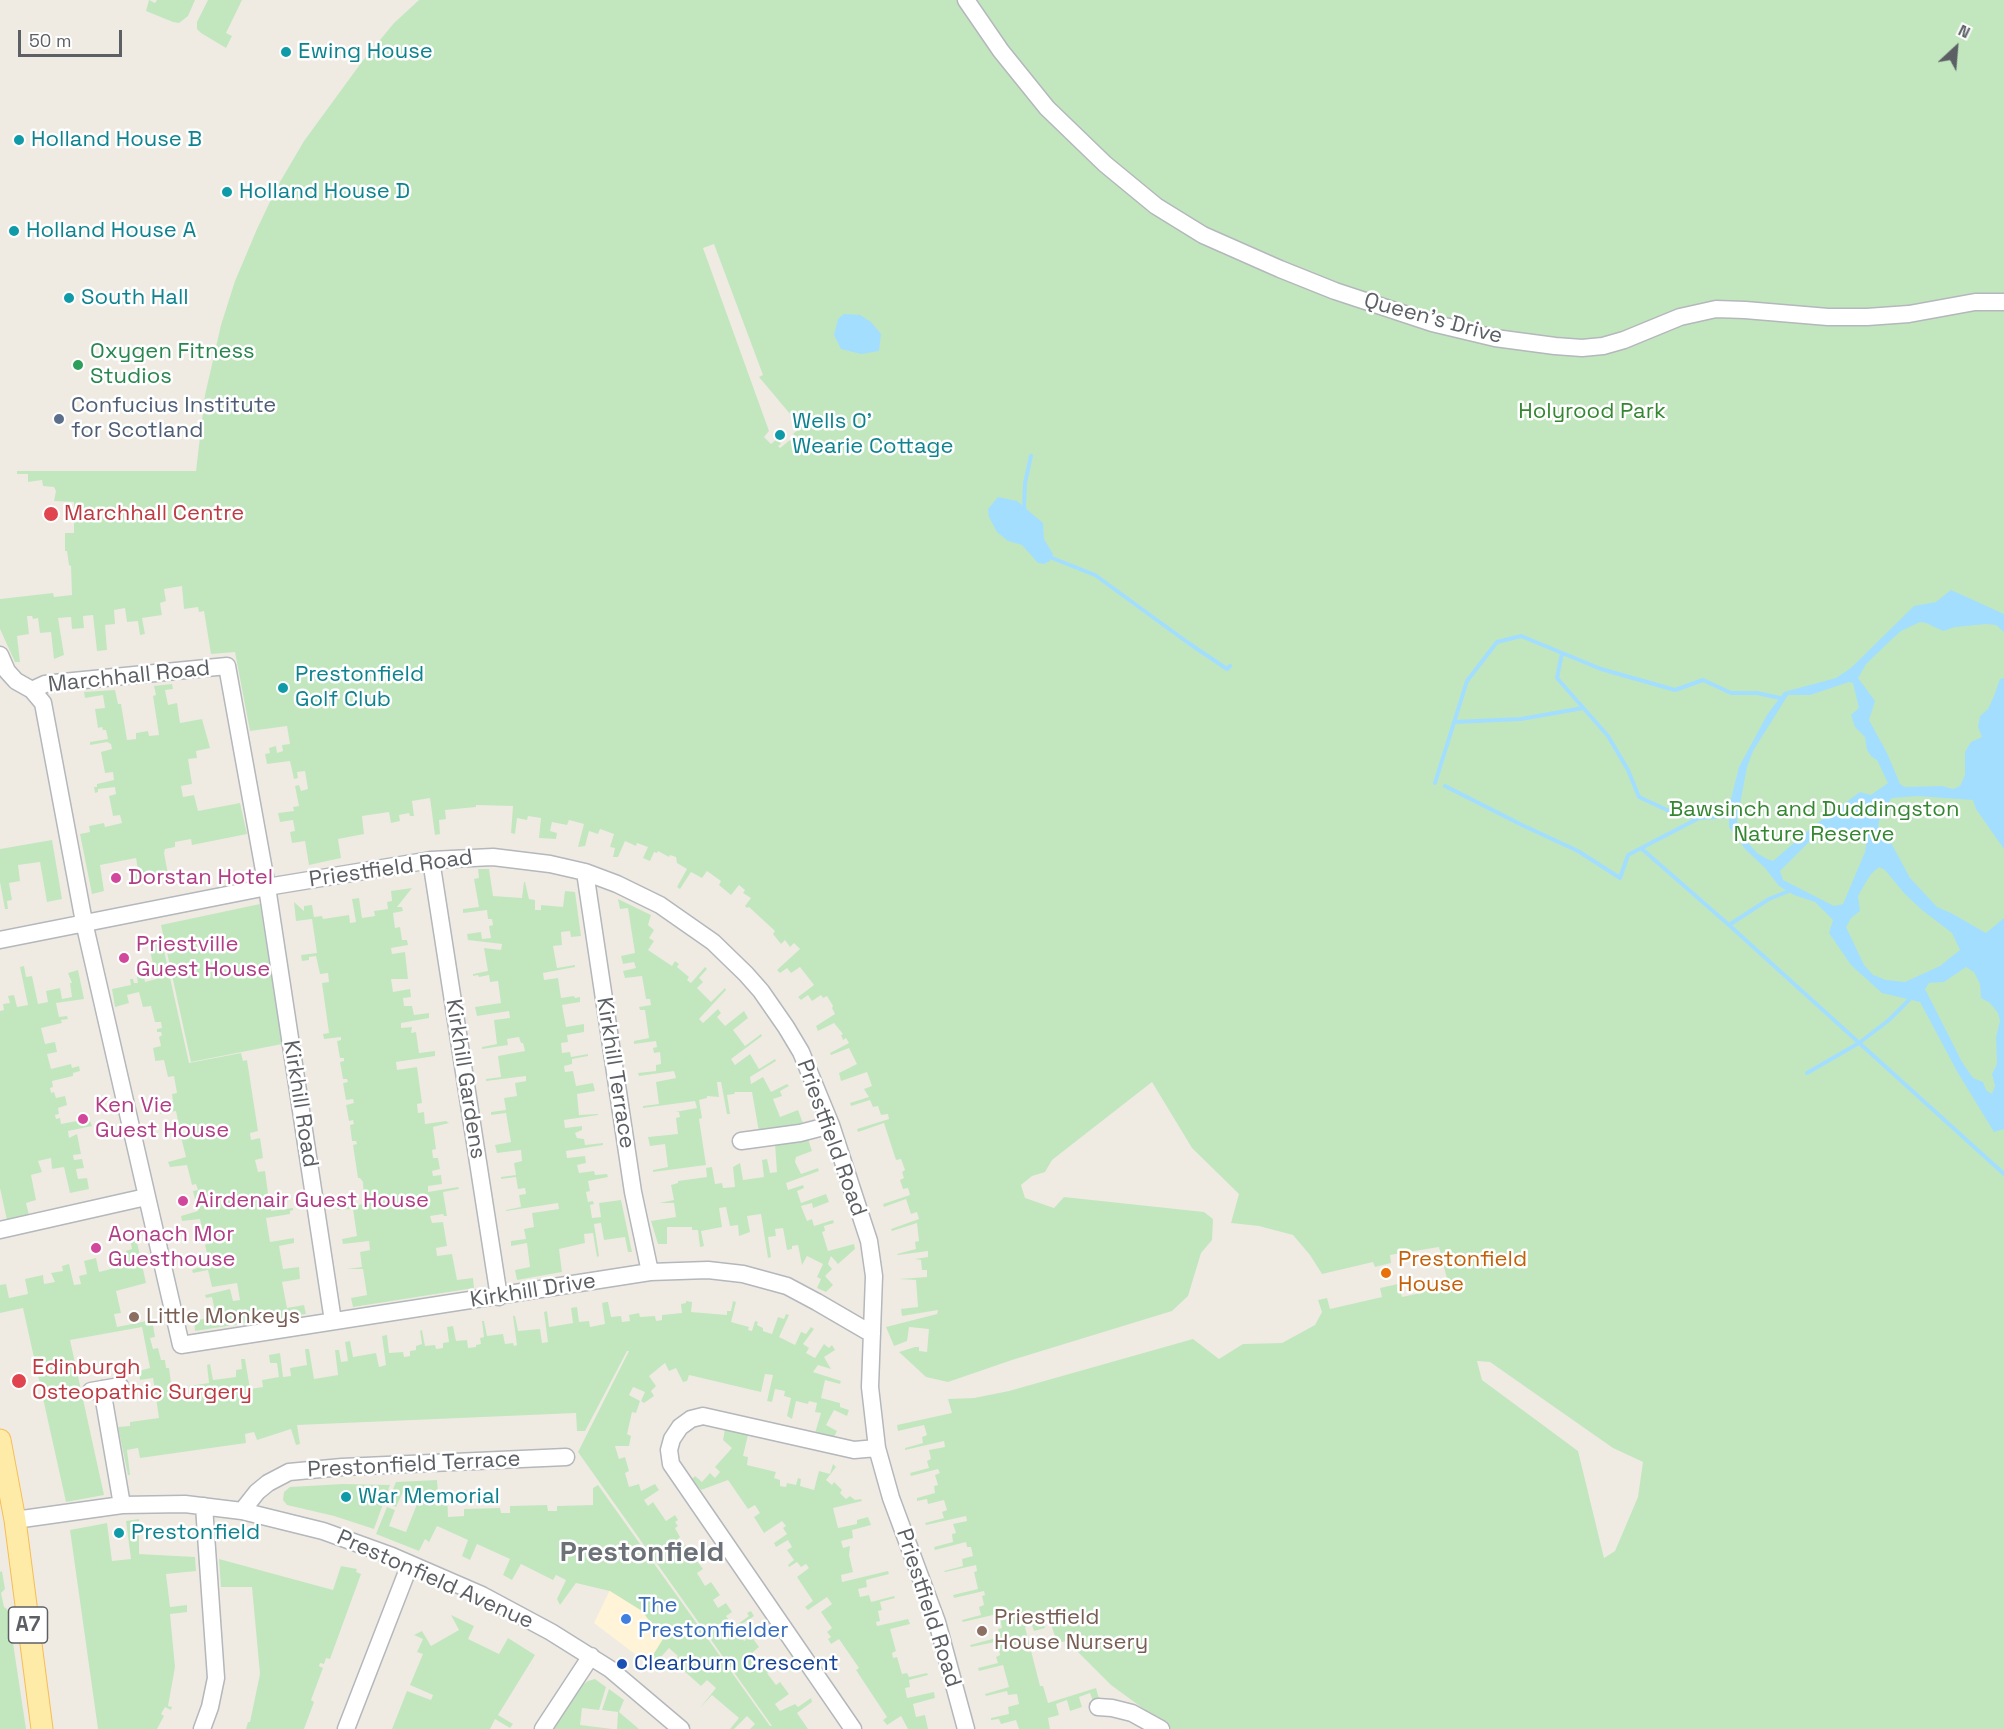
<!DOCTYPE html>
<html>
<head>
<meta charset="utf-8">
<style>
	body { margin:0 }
	#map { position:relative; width:2004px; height:1729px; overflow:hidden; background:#efebe3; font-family:"Space Grotesk",sans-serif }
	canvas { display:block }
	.north { position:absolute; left:1926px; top:18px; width:60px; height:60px; -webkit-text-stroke:4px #fff; paint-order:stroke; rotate:26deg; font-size:16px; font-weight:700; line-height:24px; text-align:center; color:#5c6065 }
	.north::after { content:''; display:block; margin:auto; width:21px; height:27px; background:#5c6065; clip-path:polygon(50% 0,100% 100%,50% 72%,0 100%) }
	.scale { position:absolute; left:18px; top:30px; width:104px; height:27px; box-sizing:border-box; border:3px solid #5c6065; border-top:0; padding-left:8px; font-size:18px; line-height:21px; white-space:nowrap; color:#5c6065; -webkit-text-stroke:4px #fff; paint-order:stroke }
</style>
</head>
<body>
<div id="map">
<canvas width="2004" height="1729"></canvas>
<div class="north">N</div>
<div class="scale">50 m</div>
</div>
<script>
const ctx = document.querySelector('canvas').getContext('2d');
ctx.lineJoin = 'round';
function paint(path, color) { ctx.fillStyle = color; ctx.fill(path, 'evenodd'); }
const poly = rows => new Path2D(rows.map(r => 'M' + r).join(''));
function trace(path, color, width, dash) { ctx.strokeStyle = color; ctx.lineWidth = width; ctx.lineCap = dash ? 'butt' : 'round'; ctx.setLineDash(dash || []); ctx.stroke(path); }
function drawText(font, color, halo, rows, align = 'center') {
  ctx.font = font + ' "Space Grotesk",sans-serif'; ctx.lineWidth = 5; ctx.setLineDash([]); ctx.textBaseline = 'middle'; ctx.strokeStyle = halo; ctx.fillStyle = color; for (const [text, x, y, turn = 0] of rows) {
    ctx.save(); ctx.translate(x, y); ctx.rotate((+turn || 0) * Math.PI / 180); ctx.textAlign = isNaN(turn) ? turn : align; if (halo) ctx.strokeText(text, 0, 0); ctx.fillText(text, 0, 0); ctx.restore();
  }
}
paint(poly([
	[620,1569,679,1638,648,1664,594,1623]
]), '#fff3d8');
paint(poly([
	[149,0,155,3,157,0,195,0,188,16,179,23,173,22,146,11],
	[208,0,242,0,226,33,232,36,226,48,201,33,197,29,197,22],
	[419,0,2004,0,2004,1729,1171,1729,1111,1685,1067,1641,1057,1643,1051,1624,1048,1621,1043,1623,1045,1628,1034,1631,1032,1625,1025,1627,1040,1686,1043,1686,1048,1703,1096,1688,1100,1702,1094,1704,1090,1693,1079,1697,1082,1707,1070,1711,1067,1700,1056,1704,1059,1715,1048,1718,1050,1729,1019,1729,1016,1720,1001,1724,999,1719,991,1720,991,1718,1009,1714,1008,1707,1019,1704,1017,1694,1008,1695,1007,1691,986,1696,985,1694,1009,1687,1003,1665,979,1671,978,1668,998,1663,996,1657,1000,1655,998,1646,1001,1645,1000,1641,971,1647,970,1645,1000,1637,998,1629,1002,1628,1000,1618,994,1619,993,1615,963,1622,962,1620,981,1615,979,1607,984,1605,982,1596,985,1595,984,1591,954,1598,953,1595,978,1589,974,1572,977,1571,976,1565,945,1572,944,1571,963,1566,962,1559,973,1556,971,1547,967,1547,966,1542,935,1550,934,1547,953,1542,952,1534,956,1533,953,1524,967,1521,966,1516,926,1525,925,1523,944,1518,942,1512,947,1510,944,1500,928,1504,927,1499,917,1501,917,1498,935,1493,934,1486,938,1485,935,1475,940,1473,938,1469,911,1476,910,1473,929,1468,927,1461,931,1459,929,1450,945,1447,944,1441,905,1450,905,1448,923,1443,922,1437,927,1435,924,1425,898,1431,897,1425,952,1413,948,1399,974,1398,1009,1391,1193,1339,1219,1359,1243,1344,1282,1343,1315,1325,1322,1312,1318,1300,1327,1298,1330,1309,1382,1297,1380,1288,1398,1284,1402,1297,1420,1293,1420,1290,1448,1283,1439,1247,1390,1255,1391,1263,1375,1267,1373,1262,1322,1274,1310,1255,1293,1235,1259,1226,1231,1223,1239,1194,1192,1148,1152,1082,1052,1160,1045,1172,1032,1176,1021,1185,1025,1198,1054,1208,1064,1197,1204,1212,1213,1219,1212,1240,1201,1253,1188,1296,1172,1311,1012,1360,948,1382,926,1377,899,1352,915,1347,919,1347,919,1351,927,1352,929,1329,909,1327,907,1341,894,1346,886,1327,937,1314,938,1310,902,1316,901,1309,918,1307,916,1280,899,1279,927,1277,927,1270,922,1270,921,1260,915,1259,928,1257,928,1251,898,1255,897,1254,916,1249,915,1242,919,1241,917,1223,892,1231,891,1229,919,1219,917,1212,911,1214,906,1199,884,1207,883,1204,910,1195,908,1188,903,1189,900,1180,904,1178,902,1172,905,1170,901,1159,896,1160,884,1123,858,1132,857,1129,889,1119,888,1114,881,1115,878,1106,873,1107,870,1100,851,1106,850,1103,869,1097,864,1089,872,1086,867,1072,841,1081,839,1073,857,1064,849,1048,831,1055,830,1053,849,1043,846,1038,843,1040,841,1035,843,1034,834,1023,818,1031,816,1026,835,1014,832,1008,833,1006,827,996,823,998,821,995,812,1001,808,995,801,1000,798,997,814,985,800,967,791,973,787,968,780,973,777,970,800,949,794,943,790,947,785,940,781,944,773,934,775,931,749,907,747,908,745,906,751,898,743,893,745,890,739,885,731,895,719,885,721,881,707,871,702,878,691,872,680,889,677,887,687,869,677,863,676,857,670,855,669,857,658,851,657,853,654,852,650,861,643,858,648,847,637,843,636,846,625,841,618,857,613,857,615,848,610,847,614,834,600,829,598,834,589,831,585,846,578,847,584,824,569,820,567,825,552,822,550,831,557,833,556,839,539,838,541,818,528,816,527,820,517,818,515,834,511,833,513,806,476,805,476,807,445,810,446,819,439,820,440,834,435,835,430,798,412,801,414,816,410,816,409,813,399,815,400,821,391,823,389,812,362,816,364,834,338,839,341,858,309,865,305,841,292,843,290,832,295,831,293,820,280,822,278,813,294,811,293,807,299,806,295,786,299,785,301,791,308,789,305,771,297,772,298,778,294,779,290,761,267,764,265,754,270,753,269,748,276,746,277,753,283,751,282,745,290,744,287,726,250,731,235,652,211,654,204,611,199,612,198,607,184,609,182,586,164,589,166,601,160,603,162,615,142,618,145,634,140,635,138,621,127,622,125,608,114,610,115,624,105,625,107,650,97,651,93,615,83,616,84,628,72,629,71,617,58,618,64,655,54,659,51,632,40,633,38,618,33,619,32,616,27,616,29,634,17,636,20,662,15,662,0,629,0,599,53,593,54,597,72,595,71,566,69,565,67,551,65,551,65,533,74,533,74,502,54,501,56,491,54,487,43,486,42,480,28,482,28,474,17,474,17,471,196,471,205,395,221,325,235,281,257,229,277,187,304,141,361,63,394,23],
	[714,244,763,375,759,377,801,427,793,434,795,436,780,448,778,446,781,444,777,439,771,444,764,437,769,431,703,248],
	[1477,1361,1490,1362,1613,1448,1643,1462,1638,1497,1615,1551,1604,1558,1578,1451,1482,1380],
	[172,684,173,689,165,690,168,705,177,703,180,723,202,719,210,748,196,751,197,758,188,759,192,784,181,786,183,797,194,795,198,811,240,803,247,834,192,845,191,839,175,842,175,847,165,849,164,853,168,874,143,878,144,883,132,885,129,872,138,870,136,858,100,865,104,891,92,894,80,834,90,832,89,826,104,823,105,827,122,823,120,815,113,816,109,796,116,794,115,787,98,789,98,792,95,793,94,787,97,787,97,784,114,780,113,772,105,773,101,752,112,749,111,744,107,742,90,745,90,742,108,739,106,730,103,730,102,727,98,728,95,709,105,708,103,695,85,698,84,692,115,690,118,704,121,704,127,740,136,739,136,733,148,731,149,736,159,735,153,696,156,695,154,686],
	[52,840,62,899,47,902,40,862,18,865,20,881,9,883,12,900,7,901,8,909,5,909,0,882,0,849],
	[478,869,489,869,493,896,522,898,524,882,525,882,529,899,535,900,535,910,541,910,541,905,563,907,565,891,575,892,581,936,571,937,570,931,561,932,562,945,553,946,557,968,575,965,575,967,543,973,544,980,558,978,561,998,574,996,575,998,580,997,580,1002,562,1005,566,1027,584,1024,584,1032,567,1035,568,1042,561,1043,562,1053,570,1052,571,1057,588,1054,588,1056,572,1059,572,1064,564,1066,565,1072,573,1071,576,1086,593,1083,595,1091,577,1094,579,1115,598,1114,598,1115,564,1120,565,1128,582,1126,582,1130,575,1133,577,1138,584,1139,585,1145,603,1143,603,1145,566,1151,567,1158,585,1156,586,1163,577,1165,579,1173,594,1171,595,1175,607,1174,608,1177,588,1181,590,1191,586,1192,588,1202,593,1201,594,1204,590,1205,592,1218,601,1217,599,1203,621,1200,632,1252,628,1252,625,1237,604,1240,601,1223,594,1224,599,1256,597,1257,593,1233,584,1234,585,1243,559,1249,562,1272,517,1280,515,1270,530,1267,527,1243,511,1246,511,1241,526,1239,524,1229,534,1227,532,1213,559,1209,558,1203,506,1211,506,1210,521,1207,519,1195,526,1194,525,1188,518,1189,516,1177,501,1179,501,1177,516,1175,514,1163,522,1161,521,1150,497,1153,495,1145,511,1142,506,1113,491,1115,491,1112,506,1110,504,1098,517,1096,515,1083,526,1081,526,1076,486,1081,486,1079,501,1077,498,1056,525,1051,523,1043,521,1043,519,1037,507,1039,508,1045,482,1049,482,1047,497,1044,494,1020,510,1018,509,1011,477,1016,475,1007,501,1003,498,981,490,982,489,975,479,977,478,975,473,976,473,974,488,971,484,948,501,950,502,944,468,940,467,934,481,932,482,939,491,938,489,926,493,925,492,919,488,919,487,910,463,913,463,909,479,907,474,879,479,878],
	[412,888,397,907,402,907,403,911,393,913,395,928,400,927,402,940,407,940,408,945,391,948,392,954,405,952,408,979,391,979,392,985,393,992,410,989,411,997,403,998,404,1006,412,1006,414,1015,429,1013,429,1018,401,1023,401,1028,412,1027,411,1033,416,1032,419,1053,435,1051,435,1056,396,1062,397,1070,417,1067,422,1103,417,1104,418,1113,424,1112,425,1124,446,1121,449,1123,433,1127,436,1149,432,1150,433,1158,438,1158,440,1169,432,1171,433,1176,441,1175,442,1184,428,1186,428,1192,458,1187,459,1189,443,1192,447,1216,444,1216,443,1214,430,1216,432,1223,443,1222,447,1246,436,1248,437,1256,452,1254,457,1280,473,1278,474,1288,353,1307,351,1298,367,1295,363,1269,347,1269,362,1267,360,1252,370,1250,369,1241,343,1244,342,1239,357,1236,353,1209,337,1210,337,1208,370,1203,369,1198,364,1199,363,1182,360,1178,358,1178,353,1145,357,1144,356,1141,352,1141,350,1125,354,1124,353,1120,349,1121,346,1105,354,1103,353,1099,346,1100,343,1083,348,1082,347,1079,343,1079,340,1062,344,1061,344,1058,340,1058,337,1041,341,1040,341,1037,324,1039,323,1034,329,1033,322,983,329,982,328,973,320,974,316,956,309,957,309,960,302,961,301,955,317,953,313,926,312,919,296,921,294,902,304,911,304,906,312,905,314,917,322,916,323,919,349,915,350,923,356,922,352,899,359,898,362,918,375,916,374,911,388,909,387,902,392,901,391,891],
	[618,899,651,915,648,925,654,930,649,938,654,941,648,950,672,966,675,961,679,964,677,967,689,977,687,980,691,983,705,967,707,969,699,978,703,982,697,988,711,1002,725,988,726,990,699,1019,703,1023,718,1009,721,1013,717,1017,725,1026,744,1011,748,1018,733,1030,745,1046,761,1034,762,1036,731,1059,735,1065,750,1054,759,1069,775,1059,776,1061,750,1077,751,1084,763,1077,771,1092,787,1084,789,1086,780,1091,782,1096,773,1099,780,1117,798,1110,804,1126,759,1132,752,1092,735,1092,734,1094,727,1095,730,1114,727,1114,721,1082,717,1082,719,1097,707,1096,707,1098,699,1100,702,1118,699,1119,706,1165,653,1172,653,1170,668,1167,665,1144,650,1146,648,1137,678,1134,676,1118,680,1117,679,1112,675,1112,697,1108,695,1101,643,1108,643,1106,659,1104,656,1082,676,1078,674,1071,639,1076,638,1073,656,1071,656,1065,661,1064,660,1052,654,1053,653,1048,657,1047,656,1041,634,1044,634,1041,649,1038,645,1010,640,1010,639,1007,651,1005,650,999,646,999,642,976,625,978,623,971,636,968,634,962,623,964,621,956,635,953,628,908,620,909],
	[260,904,282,1044,191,1062,161,925],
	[161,937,189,1063,241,1053,243,1061,247,1060,258,1131,250,1133,251,1140,260,1138,263,1158,255,1160,258,1172,265,1171,269,1201,267,1201,267,1206,270,1206,271,1211,293,1208,293,1210,290,1211,290,1214,266,1218,270,1242,294,1238,294,1243,279,1246,283,1269,299,1267,300,1279,282,1282,287,1308,304,1305,306,1314,195,1331,194,1321,216,1316,212,1297,206,1298,205,1295,230,1289,233,1301,240,1300,237,1283,212,1287,208,1270,193,1273,192,1270,197,1268,210,1265,205,1245,209,1243,208,1239,204,1239,200,1219,182,1221,181,1216,198,1211,193,1191,198,1190,196,1184,192,1185,187,1165,170,1167,168,1162,186,1157,181,1137,187,1136,185,1130,180,1131,176,1111,158,1114,157,1111,165,1109,164,1103,173,1101,172,1094,177,1093,174,1076,168,1077,164,1060,155,1061,155,1059,153,1048,161,1046,159,1037,162,1035,161,1032,157,1032,157,1029,162,1028,161,1022,155,1022,151,1006,143,1007,139,992,127,995,129,1003,115,1007,112,989,131,985,130,979,133,979,134,983,138,983,136,972,143,971,145,982,156,979,148,940],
	[24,966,26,977,32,976,38,1004,48,1002,46,991,60,988,62,999,72,997,70,983,72,983,68,973,78,970,84,999,56,1003,59,1017,67,1016,68,1019,61,1020,62,1023,41,1028,45,1044,55,1042,57,1052,47,1054,51,1069,71,1064,72,1068,79,1066,80,1071,73,1073,73,1076,52,1081,53,1087,50,1088,51,1093,54,1092,56,1098,65,1096,67,1105,58,1108,59,1114,55,1115,56,1119,60,1118,61,1124,82,1120,83,1122,90,1121,92,1126,68,1131,69,1138,77,1134,81,1154,73,1155,74,1160,82,1159,84,1168,76,1169,78,1179,87,1178,89,1189,70,1193,64,1167,52,1169,51,1158,38,1161,42,1172,31,1175,36,1200,26,1203,29,1215,7,1220,0,1188,0,1011,4,1010,3,1004,10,1003,8,996,14,995,17,1007,28,1005,20,967],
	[808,1139,812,1151,796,1157,795,1162,801,1174,818,1168,819,1171,786,1183,788,1190,803,1185,804,1188,797,1191,801,1203,826,1194,829,1202,813,1208,812,1203,801,1206,807,1221,812,1219,814,1226,833,1220,834,1223,824,1226,825,1231,822,1232,828,1251,854,1244,855,1249,838,1264,831,1256,828,1264,832,1269,825,1276,833,1285,826,1292,817,1288,821,1279,817,1277,823,1264,807,1256,802,1265,798,1245,792,1246,792,1249,787,1250,783,1228,775,1229,776,1236,768,1237,771,1257,768,1258,761,1214,747,1216,750,1232,739,1236,738,1225,730,1226,726,1207,719,1208,722,1227,701,1231,704,1246,700,1247,698,1230,692,1230,692,1227,667,1227,667,1244,658,1244,651,1221,676,1217,674,1203,659,1203,674,1200,671,1185,678,1183,678,1181,707,1177,706,1168,712,1167,715,1184,722,1183,723,1188,735,1187,733,1167,740,1163,743,1180,764,1177,762,1160,767,1159,770,1173,777,1172,775,1144],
	[135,1233,146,1283,116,1291,121,1313,114,1314,117,1327,147,1321,148,1325,153,1325,155,1337,150,1338,153,1349,158,1348,161,1360,165,1360,166,1368,169,1368,173,1398,190,1395,189,1386,209,1383,207,1365,210,1364,213,1380,236,1377,236,1370,242,1369,241,1359,245,1359,250,1389,263,1387,262,1380,279,1377,277,1363,270,1363,269,1355,280,1353,283,1377,291,1376,290,1368,307,1365,305,1349,309,1349,314,1379,338,1375,335,1350,339,1350,341,1362,348,1361,345,1342,350,1341,353,1357,376,1353,379,1367,386,1365,382,1336,387,1335,389,1353,403,1352,404,1357,410,1356,410,1351,416,1350,416,1346,422,1344,420,1331,422,1330,425,1346,435,1345,436,1349,443,1348,443,1343,449,1342,447,1327,453,1326,456,1341,467,1340,468,1348,476,1347,476,1345,481,1344,480,1338,484,1337,482,1321,484,1321,487,1336,503,1334,505,1344,513,1343,514,1346,517,1345,513,1316,515,1316,518,1331,540,1329,542,1343,548,1342,544,1312,547,1311,549,1327,573,1323,571,1308,577,1307,579,1322,589,1321,590,1327,605,1324,602,1303,606,1302,608,1302,611,1317,621,1316,622,1322,630,1321,629,1315,639,1313,640,1317,655,1316,656,1321,662,1320,662,1315,682,1313,681,1304,686,1303,686,1301,692,1302,691,1312,727,1315,727,1311,731,1311,733,1301,736,1302,731,1322,749,1327,748,1330,752,1331,755,1321,758,1322,757,1325,763,1328,763,1331,772,1334,778,1317,784,1319,786,1314,789,1315,779,1337,795,1345,801,1332,806,1334,811,1327,814,1329,803,1344,809,1348,806,1353,815,1358,824,1344,829,1348,832,1345,835,1350,824,1357,831,1369,818,1365,813,1372,841,1381,840,1384,825,1380,821,1398,840,1403,840,1407,849,1410,847,1416,834,1410,826,1425,837,1431,834,1437,815,1433,821,1413,815,1412,817,1403,809,1401,808,1404,796,1401,792,1419,787,1416,791,1398,784,1396,785,1391,775,1389,772,1402,767,1401,773,1375,765,1374,761,1392,689,1375,687,1381,683,1382,676,1368,669,1371,665,1363,649,1376,656,1386,651,1391,654,1396,644,1403,641,1401,645,1392,633,1387,629,1395,640,1401,636,1413,632,1412,627,1434,631,1436,629,1446,615,1446,619,1459,625,1457,629,1471,625,1473,629,1487,639,1484,641,1491,655,1484,659,1490,644,1500,648,1506,653,1502,666,1521,675,1515,678,1520,675,1522,678,1526,675,1528,680,1537,677,1540,683,1547,686,1545,691,1553,688,1556,690,1559,694,1557,703,1569,697,1573,705,1586,711,1582,720,1595,713,1600,718,1608,726,1603,732,1612,726,1616,734,1627,749,1616,747,1613,751,1611,754,1616,736,1628,744,1641,751,1636,759,1647,752,1653,763,1669,782,1657,785,1660,767,1673,776,1685,780,1682,789,1694,775,1704,780,1711,795,1704,798,1707,811,1698,812,1702,797,1713,808,1729,750,1729,755,1724,747,1716,734,1729,730,1729,739,1718,712,1695,700,1708,716,1688,707,1680,701,1686,674,1662,678,1656,669,1648,652,1667,648,1664,655,1657,653,1655,663,1639,642,1611,610,1591,576,1583,560,1605,557,1599,566,1580,556,1575,553,1580,521,1564,512,1580,503,1575,510,1559,477,1544,470,1560,462,1556,468,1540,437,1526,429,1542,425,1539,419,1551,376,1534,387,1507,395,1510,389,1526,406,1532,419,1499,403,1492,396,1507,387,1503,396,1482,437,1480,438,1493,447,1492,448,1517,464,1516,464,1509,500,1508,501,1513,510,1513,510,1506,547,1505,548,1511,557,1511,557,1506,593,1505,593,1488,598,1485,770,1726,772,1726,578,1452,629,1351,627,1351,585,1431,577,1431,576,1413,297,1425,300,1444,296,1445,291,1429,257,1440,254,1432,245,1434,246,1443,140,1458,138,1448,127,1450,130,1475,128,1475,118,1427,130,1426,130,1422,159,1418,153,1378,140,1380,139,1371,150,1368,142,1327,70,1340,104,1495,66,1502,23,1308,0,1313,0,1285,6,1284,9,1298,28,1294,25,1279,43,1275,44,1284,55,1282,51,1273,63,1271,62,1266,69,1264,74,1285,81,1284,79,1276,87,1274,84,1261,96,1258,99,1272,107,1270,114,1268,111,1255,117,1253,120,1267,129,1265,126,1251,132,1249,129,1234],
	[725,1429,748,1435,743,1456,748,1457,747,1465,776,1472,774,1478,780,1480,780,1486,786,1487,787,1483,796,1485,798,1478,801,1479,800,1486,814,1490,819,1471,830,1474,833,1464,836,1467,826,1480,832,1485,834,1482,842,1490,840,1493,846,1499,850,1496,855,1500,861,1499,862,1501,833,1508,838,1528,857,1524,857,1520,868,1517,871,1525,852,1530,853,1538,841,1541,843,1548,850,1546,849,1555,853,1572,841,1575,842,1582,888,1571,889,1574,866,1580,867,1587,858,1589,860,1597,869,1595,871,1602,894,1596,895,1598,880,1602,882,1610,878,1611,880,1621,876,1622,877,1626,908,1619,910,1624,890,1629,896,1651,892,1653,893,1658,897,1657,902,1674,907,1673,909,1677,927,1673,928,1675,909,1680,910,1687,905,1688,907,1698,934,1692,935,1698,913,1704,916,1717,925,1715,928,1729,908,1729,901,1716,887,1725,883,1720,887,1717,856,1670,859,1668,839,1639,831,1644,828,1639,831,1637,827,1632,832,1628,821,1612,832,1604,827,1597,808,1610,805,1607,813,1601,797,1577,809,1568,806,1564,801,1567,797,1562,789,1567,788,1565,794,1560,787,1550,792,1547,788,1540,776,1547,774,1543,787,1534,783,1528,786,1526,782,1521,764,1533,754,1517,760,1513,755,1505,748,1509,728,1480,701,1490,692,1479,695,1476,702,1482,710,1473,715,1478,720,1472,715,1467,732,1448,723,1440],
	[343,1484,390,1485,374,1529,334,1516,287,1505,283,1500,284,1492,290,1487],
	[139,1519,139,1554,195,1557,196,1571,166,1574,170,1607,187,1605,187,1612,170,1614,175,1667,168,1706,172,1707,171,1710,165,1707,161,1714,164,1716,157,1729,98,1729,70,1530,107,1523,112,1561,131,1559,126,1521],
	[219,1559,333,1590,341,1566,357,1569,356,1572,361,1574,330,1659,326,1658,324,1664,320,1663,319,1666,323,1668,311,1700,314,1702,304,1729,246,1729,248,1722,250,1722,260,1674,252,1587,221,1587],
	[2,1571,5,1589,1,1593,4,1607,8,1610,26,1729,0,1729,0,1572],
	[451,1615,474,1626,468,1639,499,1654,508,1638,535,1655,498,1715,513,1724,510,1728,495,1719,490,1729,392,1729,407,1691,431,1700,433,1695,410,1685,423,1654,417,1652,423,1639,414,1635,422,1631,431,1646,459,1630],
	[595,1679,606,1687,599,1710,582,1708,580,1725,613,1729,553,1729,581,1686,588,1681],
	[609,1689,624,1700,619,1712,639,1729,617,1729,618,1712,602,1710]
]), '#c2e7bf');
paint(poly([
	[844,314,860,315,871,322,881,334,879,351,861,354,841,349,834,335,838,319],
	[998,497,1017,501,1043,523,1044,539,1053,554,1050,561,1044,564,1038,563,1022,545,1008,541,997,532,989,517,988,509],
	[1951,590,2004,614,2004,632,1996,625,1986,624,1955,627,1943,631,1926,623,1920,622,1901,631,1892,639,1866,664,1858,678,1875,701,1869,720,1887,753,1900,784,1905,787,1942,786,1953,789,1960,786,1965,775,1965,752,1971,742,1982,737,1978,727,1980,716,1988,709,1994,696,2000,679,2004,678,2004,849,1976,809,1973,800,1917,796,1892,798,1882,810,1878,826,1889,839,1910,878,1937,907,1951,913,1986,933,2004,918,2004,1129,1994,1132,1958,1073,1920,1002,1882,993,1851,965,1829,933,1833,920,1815,902,1794,895,1779,886,1765,868,1745,849,1729,827,1729,807,1739,767,1767,715,1784,692,1836,678,1851,668,1914,606,1936,602],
	[1849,682,1853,683,1859,708,1851,715,1855,727,1865,737,1867,750,1872,757,1877,760,1888,783,1871,795,1860,792,1816,824,1773,861,1767,859,1757,853,1742,836,1738,828,1737,820,1747,767,1753,751,1788,695,1810,695],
	[1824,827,1831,834,1840,836,1853,832,1862,833,1867,839,1865,852,1843,904,1834,906,1783,880,1780,871],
	[1879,867,1885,870,1904,893,1922,910,1952,933,1960,950,1940,966,1905,982,1886,980,1873,975,1864,965,1846,927,1851,918,1860,911,1858,896,1863,887,1871,874],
	[1966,967,1974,972,1980,984,1981,998,1990,1003,1998,1013,2000,1021,1996,1037,1997,1064,1992,1074,1995,1086,1992,1094,1986,1090,1983,1082,1973,1078,1962,1062,1925,989,1929,983,1944,982]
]), '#a3deff');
trace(poly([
	[1024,508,1025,483,1031,456],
	[1052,558,1095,575,1187,642,1227,669,1230,666],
	[1562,653,1557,678,1608,736,1628,770,1639,797,1667,810,1697,818],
	[1454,722,1521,719,1583,708],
	[1435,783,1467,681,1497,642,1521,636,1601,669,1675,690,1703,680,1731,693,1757,693,1780,698],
	[1445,786,1524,826,1578,851,1620,878,1628,855,1699,818,1729,816],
	[1642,849,1729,925,2004,1174],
	[1729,925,1769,899,1789,891],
	[1807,1073,1859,1043,1889,1020,1909,1000]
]), '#a3deff', 4);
const minor = poly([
	[966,0,1001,51,1047,108,1105,164,1156,206,1203,235,1280,269,1335,291,1432,323,1495,338,1555,346,1582,348,1603,346,1624,340,1680,317,1716,309,1745,310,1828,317,1867,317,1909,314,1975,302,2004,302],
	[0,655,7,671,16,681,32,690,43,703,84,922,181,1345,650,1272,708,1270,743,1274,787,1286,817,1302,872,1334],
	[32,690,45,684,63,682,227,666,267,887,333,1321],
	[431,860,499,1297],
	[585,872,633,1192,650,1272],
	[0,940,267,887,431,860,493,857,550,864,585,872,617,884,660,905,713,942,746,974,761,991,786,1027,801,1052,831,1125,869,1241,874,1276,870,1387,877,1448,891,1498,937,1622,966,1729],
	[741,1141,800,1133,831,1125],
	[0,1230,146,1197],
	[102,1389,122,1505],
	[91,1391,120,1386],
	[242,1511,257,1492,268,1483,289,1472,342,1467,566,1457],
	[15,1520,122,1505,185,1504,242,1511,323,1531,392,1556,482,1595,551,1632,610,1669,681,1729],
	[1098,1707,1112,1708,1132,1713,1161,1729],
	[202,1729,210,1707,216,1678,204,1506],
	[346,1729,410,1564],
	[543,1729,591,1656],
	[853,1729,671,1464,669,1450,672,1439,680,1427,691,1419,703,1416,854,1450,877,1448]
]);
const major = poly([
	[0,1440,15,1520,42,1729]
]);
trace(minor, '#b4b7bb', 19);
trace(major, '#f7bd54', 23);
trace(minor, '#fff', 16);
trace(major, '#ffeba8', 21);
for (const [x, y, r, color] of [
	[286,52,6,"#0f9aa8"],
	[19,140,6,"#0f9aa8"],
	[227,192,6,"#0f9aa8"],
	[14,231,6,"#0f9aa8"],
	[69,298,6,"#0f9aa8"],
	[78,365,6,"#2e9e5b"],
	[59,419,6,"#5c6f8a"],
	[780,435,6,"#0f9aa8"],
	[51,514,8,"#e0444e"],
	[283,688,6,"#0f9aa8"],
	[116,878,6,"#d1479c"],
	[124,958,6,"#d1479c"],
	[83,1119,6,"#d1479c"],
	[183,1201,6,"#d1479c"],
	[96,1248,6,"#d1479c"],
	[1386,1273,6,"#e8710a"],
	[134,1317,6,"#8d6e63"],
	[19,1381,8,"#e0444e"],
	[346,1497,6,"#0f9aa8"],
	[119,1533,6,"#0f9aa8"],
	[626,1619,6,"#3f7fe0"],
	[982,1631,6,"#8d6e63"],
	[622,1664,6,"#1a4fb4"]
]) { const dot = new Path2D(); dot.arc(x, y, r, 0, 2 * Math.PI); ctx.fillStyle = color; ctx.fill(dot); trace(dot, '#fff', 2); }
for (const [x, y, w] of [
	[28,1625,39]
]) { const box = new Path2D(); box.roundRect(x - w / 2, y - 18, w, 36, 4.5); ctx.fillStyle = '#fff'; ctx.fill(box); trace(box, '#5c6065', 1.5); }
drawText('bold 21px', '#5c6065', null, [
	["A7",28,1625]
]);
drawText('22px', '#0d838f', '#fff', [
	["Ewing House",298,52],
	["Holland House B",31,140],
	["Holland House D",239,192],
	["Holland House A",26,231],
	["South Hall",81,298],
	["Wells O'",792,422],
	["Wearie Cottage",792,447],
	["Prestonfield",295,675],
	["Golf Club",295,700],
	["War Memorial",358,1497],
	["Prestonfield",131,1533]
], 'left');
drawText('22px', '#5c6065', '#fff', [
	["Queen's Drive",1433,319,15],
	["Marchhall Road",129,677,-6],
	["Priestfield Road",391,869,-8],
	["Kirkhill Terrace",615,1073,81],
	["Kirkhill Gardens",465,1079,81],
	["Kirkhill Road",300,1104,81],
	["Priestfield Road",831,1138,70],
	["Kirkhill Drive",533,1291,-9],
	["Prestonfield Terrace",414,1465,-3],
	["Prestonfield Avenue",435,1580,24],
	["Priestfield Road",928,1608,72]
]);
drawText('22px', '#27864d', '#fff', [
	["Oxygen Fitness",90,352],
	["Studios",90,377]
], 'left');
drawText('22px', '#4e5e75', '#fff', [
	["Confucius Institute",71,406],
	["for Scotland",71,431]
], 'left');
drawText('22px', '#348631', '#fff', [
	["Holyrood Park",1592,412],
	["Bawsinch and Duddingston",1814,810],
	["Nature Reserve",1814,835]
]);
drawText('22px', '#be3a42', '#fff', [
	["Marchhall Centre",64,514],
	["Edinburgh",32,1368],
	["Osteopathic Surgery",32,1393]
], 'left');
drawText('22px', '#b23c85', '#fff', [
	["Dorstan Hotel",128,878],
	["Priestville",136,945],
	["Guest House",136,970],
	["Ken Vie",95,1106],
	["Guest House",95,1131],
	["Airdenair Guest House",195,1201],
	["Aonach Mor",108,1235],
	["Guesthouse",108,1260]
], 'left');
drawText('22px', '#c56008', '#fff', [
	["Prestonfield",1398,1260],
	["House",1398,1285]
], 'left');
drawText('22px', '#785e54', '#fff', [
	["Little Monkeys",146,1317],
	["Priestfield",994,1618],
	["House Nursery",994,1643]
], 'left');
drawText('22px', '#366cbe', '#fff', [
	["The",638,1606],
	["Prestonfielder",638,1631]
], 'left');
drawText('22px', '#164399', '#fff', [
	["Clearburn Crescent",634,1664]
], 'left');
drawText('bold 28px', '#6c7277', '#fff', [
	["Prestonfield",642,1553]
]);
</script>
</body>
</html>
